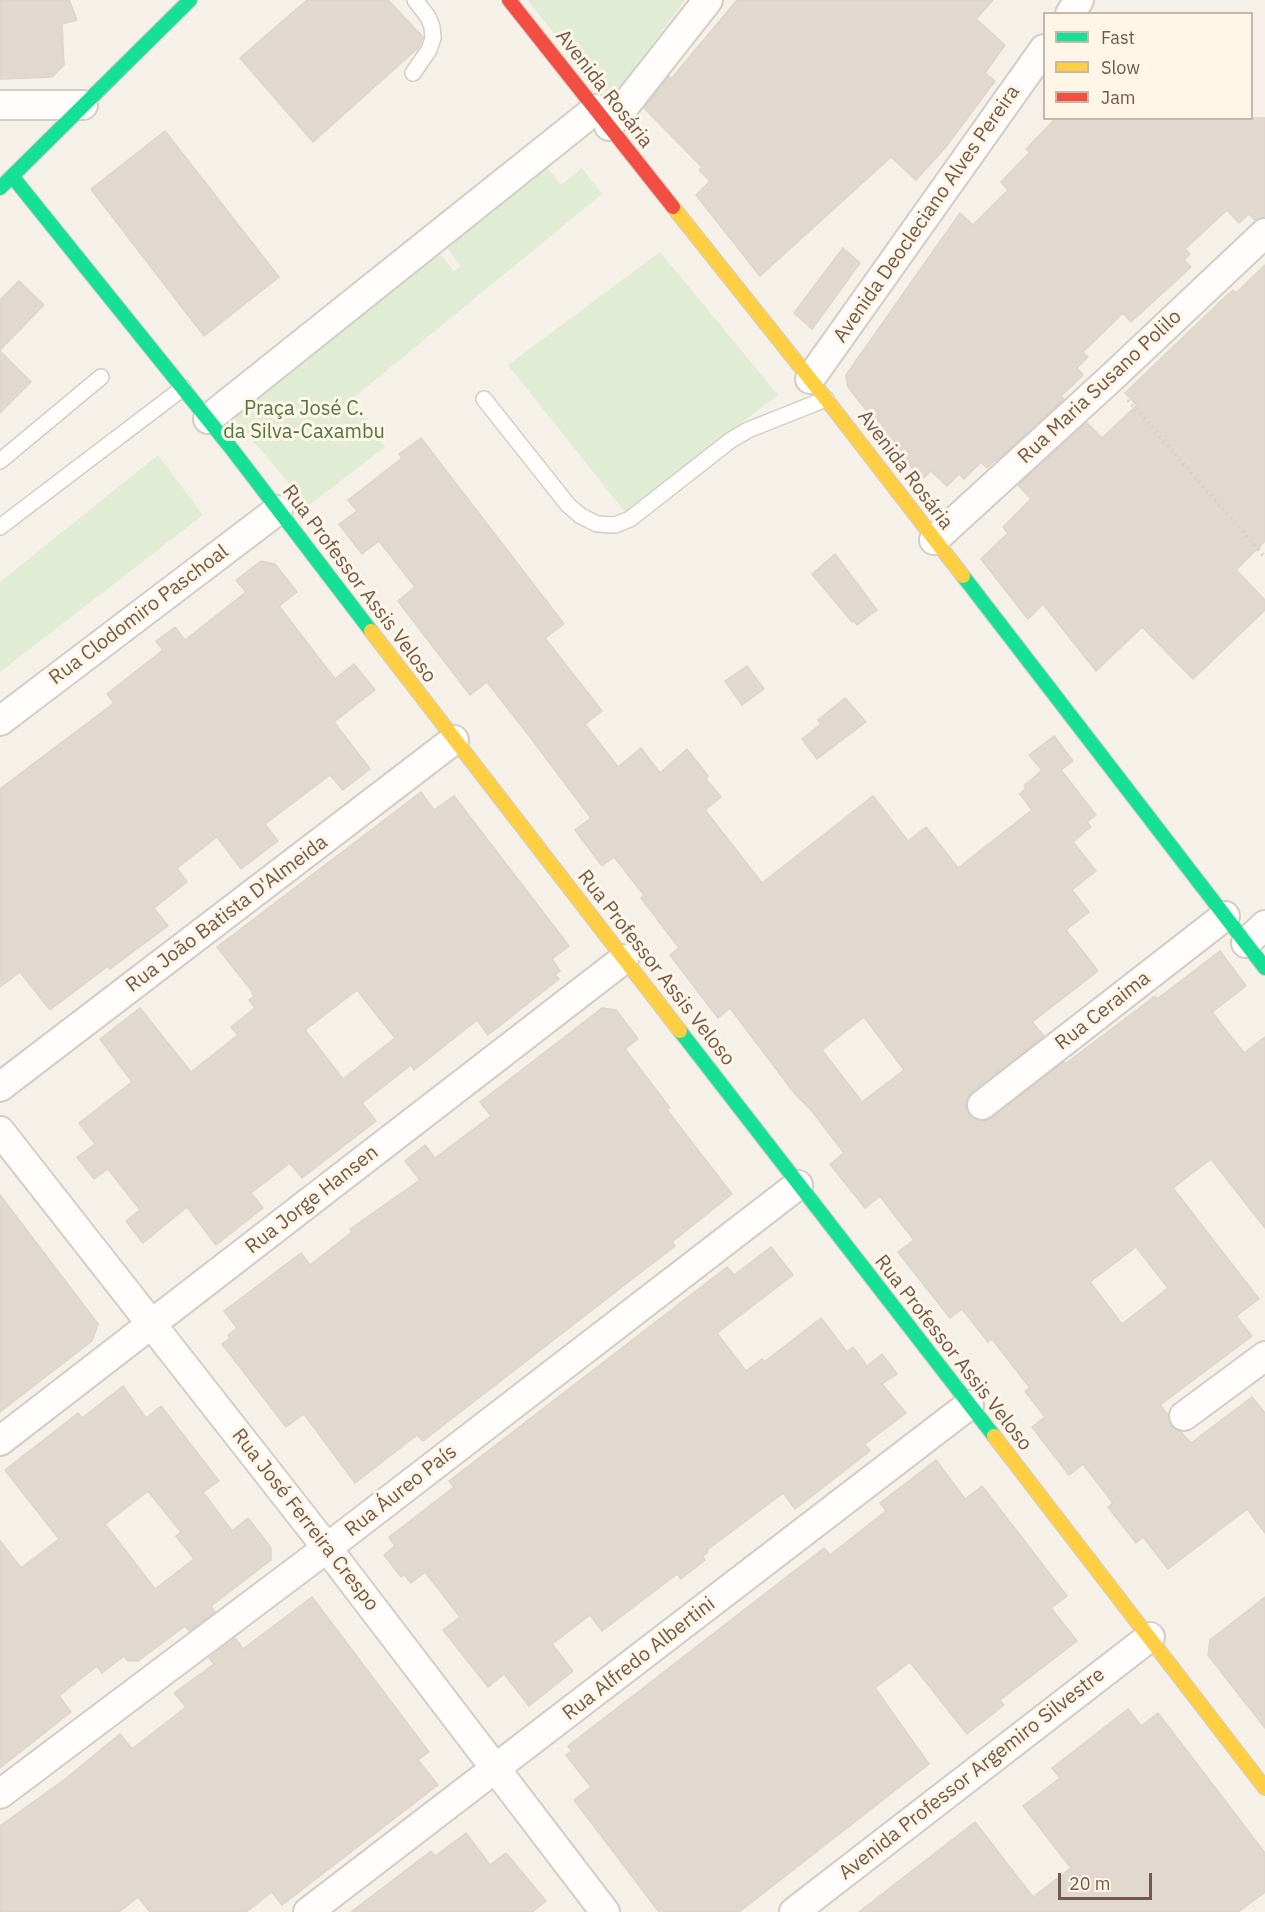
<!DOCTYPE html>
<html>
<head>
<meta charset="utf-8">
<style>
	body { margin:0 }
	#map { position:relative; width:1265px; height:1912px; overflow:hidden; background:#f5f1e8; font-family:"IBM Plex Sans",sans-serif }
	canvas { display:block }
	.legend { position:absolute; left:1043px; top:12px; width:210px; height:108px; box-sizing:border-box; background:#fff6e8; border:2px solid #c7b7a8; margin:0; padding:8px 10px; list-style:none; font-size:18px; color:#725949 }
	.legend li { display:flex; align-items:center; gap:12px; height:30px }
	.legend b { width:30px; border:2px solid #c7b7a8 }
	.scale { position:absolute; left:1058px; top:1873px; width:94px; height:27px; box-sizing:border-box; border:3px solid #725949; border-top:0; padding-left:8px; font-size:18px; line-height:21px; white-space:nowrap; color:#725949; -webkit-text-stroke:4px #fff6e8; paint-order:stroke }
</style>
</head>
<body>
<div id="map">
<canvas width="1265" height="1912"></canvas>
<ul class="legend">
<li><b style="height:8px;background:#16e098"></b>Fast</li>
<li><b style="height:8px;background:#ffcf43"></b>Slow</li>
<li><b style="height:8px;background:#f24e42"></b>Jam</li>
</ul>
<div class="scale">20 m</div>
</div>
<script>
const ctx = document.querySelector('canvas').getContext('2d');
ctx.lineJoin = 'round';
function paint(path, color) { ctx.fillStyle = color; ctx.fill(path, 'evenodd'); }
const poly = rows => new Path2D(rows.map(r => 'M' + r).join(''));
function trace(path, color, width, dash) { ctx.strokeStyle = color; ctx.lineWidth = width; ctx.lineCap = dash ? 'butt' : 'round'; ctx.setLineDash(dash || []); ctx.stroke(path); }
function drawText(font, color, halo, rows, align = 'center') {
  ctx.font = font + ' "IBM Plex Sans",sans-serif'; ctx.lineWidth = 6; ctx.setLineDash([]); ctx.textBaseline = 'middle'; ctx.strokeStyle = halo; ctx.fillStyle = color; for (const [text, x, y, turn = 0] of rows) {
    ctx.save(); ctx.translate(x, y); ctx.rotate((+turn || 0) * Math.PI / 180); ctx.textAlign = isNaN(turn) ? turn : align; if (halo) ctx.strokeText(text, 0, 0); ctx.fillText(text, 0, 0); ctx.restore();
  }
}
paint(poly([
	[527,0,685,0,610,101],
	[528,144,561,185,582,168,602,194,352,399,385,447,308,506,229,412,432,244,454,271,461,266,427,223],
	[660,252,778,395,625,512,508,365],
	[158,455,203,515,0,672,0,582]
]), '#e0ecd3');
const building = poly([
	[0,0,69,0,77,20,62,24,64,65,52,77,0,79,0,0],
	[307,0,388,0,423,37,419,47,313,142,240,58,307,0],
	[737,0,993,0,976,19,1005,45,985,73,995,81,945,148,916,180,891,157,760,276,696,195,710,181,699,170,702,167,644,108,669,76,671,79,737,0],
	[1056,118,1265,118,1265,217,1255,220,1249,214,1239,223,1227,210,1185,249,1190,254,1184,260,1191,267,1131,322,1123,313,1083,352,1088,357,1077,368,1083,375,1061,396,1064,399,996,461,995,460,987,468,981,462,964,479,959,474,947,486,931,471,921,480,848,387,846,375,960,213,973,225,1008,190,1001,182,1030,152,1026,149,1056,118],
	[165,131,279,277,204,336,91,189,165,131],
	[843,248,860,263,812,329,794,313,843,248],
	[1265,265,1265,541,1236,570,1265,600,1265,610,1193,679,1142,627,1096,671,1043,604,1028,619,981,559,1008,533,1003,527,1031,499,1018,485,1087,423,1102,438,1137,405,1125,393,1222,300,1233,290,1236,293,1265,265],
	[19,281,44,305,0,350,0,300,19,281],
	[0,351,31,382,0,413,0,351],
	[421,438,564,624,545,638,602,711,585,724,618,767,641,748,660,773,687,749,708,776,706,779,721,797,705,810,762,883,873,796,908,841,926,827,958,868,1032,810,1020,794,1026,788,1024,786,1042,770,1029,755,1054,736,1073,761,1061,770,1096,815,1087,822,1091,827,1073,842,1096,871,1072,890,1089,912,1066,930,1098,971,1032,1022,1044,1036,971,1092,967,1099,966,1108,969,1116,975,1120,984,1121,992,1118,1064,1062,1065,1064,1155,996,1157,999,1220,951,1246,986,1212,1012,1244,1053,1265,1037,1265,1228,1211,1159,1173,1188,1259,1299,1236,1316,1252,1336,1160,1405,1168,1415,1171,1426,1181,1432,1191,1443,1252,1397,1265,1413,1265,1533,1247,1509,1168,1569,1143,1537,1136,1543,1108,1507,1113,1503,1083,1464,1069,1475,1032,1427,1045,1417,1025,1391,1030,1388,992,1339,988,1342,962,1309,950,1318,898,1252,914,1240,899,1221,880,1196,865,1208,830,1164,844,1153,811,1110,795,1094,730,1008,718,1018,670,955,679,948,641,898,644,895,614,857,602,866,575,830,591,818,530,737,487,682,470,695,398,601,415,587,379,541,362,554,339,524,357,511,348,500,402,458,399,454,421,438],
	[864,1017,904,1070,862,1102,822,1050,864,1017],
	[1136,1247,1168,1288,1122,1324,1090,1282,1136,1247],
	[835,554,877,610,857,625,854,621,852,622,812,574,835,554],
	[261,561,275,564,297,592,279,606,335,679,354,664,375,690,334,722,370,769,343,790,330,775,265,824,278,841,241,869,217,837,177,868,187,882,154,908,168,926,110,969,108,966,50,1010,20,972,0,987,0,789,114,703,107,694,163,650,156,641,175,627,185,640,246,592,236,580,261,561],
	[747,666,764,689,742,705,725,681,747,666],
	[845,698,866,722,817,759,802,739,821,724,818,720,845,698],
	[421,792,434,810,454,796,569,946,552,959,560,971,555,975,559,979,488,1035,477,1020,414,1070,411,1065,362,1103,376,1121,302,1178,290,1163,251,1193,263,1208,216,1245,187,1207,143,1243,126,1221,140,1210,108,1169,94,1179,77,1157,95,1144,79,1123,132,1082,100,1039,140,1008,191,1072,238,1035,231,1027,255,1008,249,1000,254,997,251,990,217,947,421,792],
	[357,990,395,1038,343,1079,305,1030,357,990],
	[602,1008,616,1010,638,1039,625,1049,670,1108,667,1110,732,1194,672,1242,675,1246,423,1441,417,1435,355,1483,304,1414,286,1427,222,1344,230,1338,228,1335,237,1328,224,1311,301,1253,310,1265,352,1232,350,1229,420,1180,405,1161,425,1145,435,1158,491,1116,480,1102,602,1008],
	[0,1195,98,1324,92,1341,0,1412,0,1195],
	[771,1247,793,1275,717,1333,746,1371,762,1359,764,1362,821,1318,847,1352,853,1347,867,1366,882,1354,897,1374,882,1384,906,1413,865,1444,870,1451,795,1509,783,1493,707,1550,708,1552,703,1556,705,1560,681,1579,677,1574,602,1631,590,1615,552,1644,573,1671,529,1706,504,1674,488,1687,443,1630,460,1617,425,1572,411,1583,404,1574,401,1577,384,1555,395,1546,389,1537,454,1487,449,1481,727,1267,734,1275,771,1247],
	[123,1386,146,1418,161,1406,219,1481,203,1492,232,1531,248,1518,271,1548,271,1560,211,1606,215,1612,189,1631,185,1626,138,1661,128,1661,124,1656,102,1673,97,1666,59,1696,71,1712,0,1768,0,1541,21,1568,59,1539,5,1470,78,1413,82,1418,123,1386],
	[148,1491,181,1532,176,1536,194,1559,155,1589,105,1524,148,1491],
	[936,1460,965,1499,982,1486,1067,1596,1051,1608,1077,1641,1000,1700,1004,1705,967,1734,910,1662,875,1688,929,1764,739,1912,659,1912,574,1800,591,1787,566,1755,572,1751,568,1746,824,1548,830,1555,886,1511,880,1503,936,1460],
	[312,1597,429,1752,418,1760,438,1785,282,1905,272,1892,246,1912,150,1912,138,1897,119,1912,0,1912,0,1826,64,1780,120,1734,132,1749,186,1707,174,1693,214,1664,209,1658,235,1638,243,1649,312,1597],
	[1265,1597,1265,1728,1208,1655,1210,1640,1265,1597],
	[1128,1709,1141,1726,1158,1713,1265,1853,1265,1892,1238,1912,859,1912,975,1822,1033,1897,1071,1868,1023,1806,1060,1778,1052,1768,1128,1709],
	[466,1833,490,1865,506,1853,546,1901,532,1912,351,1912,431,1851,435,1856,466,1833]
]);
paint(building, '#e1d9d0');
trace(building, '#ded4ca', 1.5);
const lane = poly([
	[413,73,429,50,433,38,432,27,428,17,415,0],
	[484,399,568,505,581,516,597,524,615,525,630,519,731,440,748,430,826,399],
	[0,461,101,377],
	[0,527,183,388]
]);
const street = poly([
	[1070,14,1079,0],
	[0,105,83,105],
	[609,126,708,0],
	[810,379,1044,49],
	[208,419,596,109],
	[934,540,1110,379,1265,233],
	[0,721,278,510],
	[1246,943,1265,925],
	[0,1087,454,740],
	[982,1105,1225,916],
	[0,1131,327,1548,605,1912],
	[1184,1416,1265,1356],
	[0,1441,624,959],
	[0,1794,327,1548,798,1185],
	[308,1912,969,1405],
	[794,1912,1150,1637]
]);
const fast = poly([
	[12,176,231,448,371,631],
	[0,188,190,0],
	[963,576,1265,968],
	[680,1031,994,1436]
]);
const slow = poly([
	[673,207,826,399,963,576],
	[371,631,680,1031],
	[994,1436,1265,1788]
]);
const jam = poly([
	[509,0,673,207]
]);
trace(lane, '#d4cdc5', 18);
trace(street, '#d4cdc5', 32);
trace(fast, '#d4cdc4', 16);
trace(slow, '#d4cdc4', 16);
trace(jam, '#d4cdc4', 16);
trace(poly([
	[1128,400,1265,557]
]), '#d7cfc9', 4, [1.5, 4.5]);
trace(lane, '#fefdfc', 15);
trace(street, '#fefdfc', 28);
trace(fast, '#16e098', 14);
trace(slow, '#ffcf43', 14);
trace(jam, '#f24e42', 14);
drawText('20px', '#725949', '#fff6e8', [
	["Avenida Rosária",604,89,52],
	["Avenida Deocleciano Alves Pereira",927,214,-55],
	["Rua Maria Susano Polilo",1100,387,-43],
	["Avenida Rosária",905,470,53],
	["Rua Professor Assis Veloso",359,584,53],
	["Rua Clodomiro Paschoal",139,615,-37],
	["Rua João Batista D'Almeida",227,914,-37],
	["Rua Professor Assis Veloso",656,968,52],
	["Rua Ceraima",1103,1011,-38],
	["Rua Jorge Hansen",312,1200,-38],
	["Rua Professor Assis Veloso",953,1353,52],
	["Rua Áureo País",401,1491,-38],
	["Rua José Ferreira Crespo",305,1520,52],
	["Rua Alfredo Albertini",639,1659,-38],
	["Avenida Professor Argemiro Silvestre",972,1774,-38]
]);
drawText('20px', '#507842', '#fff6e8', [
	["Praça José C.",304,409],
	["da Silva-Caxambu",304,432]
]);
</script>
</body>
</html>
